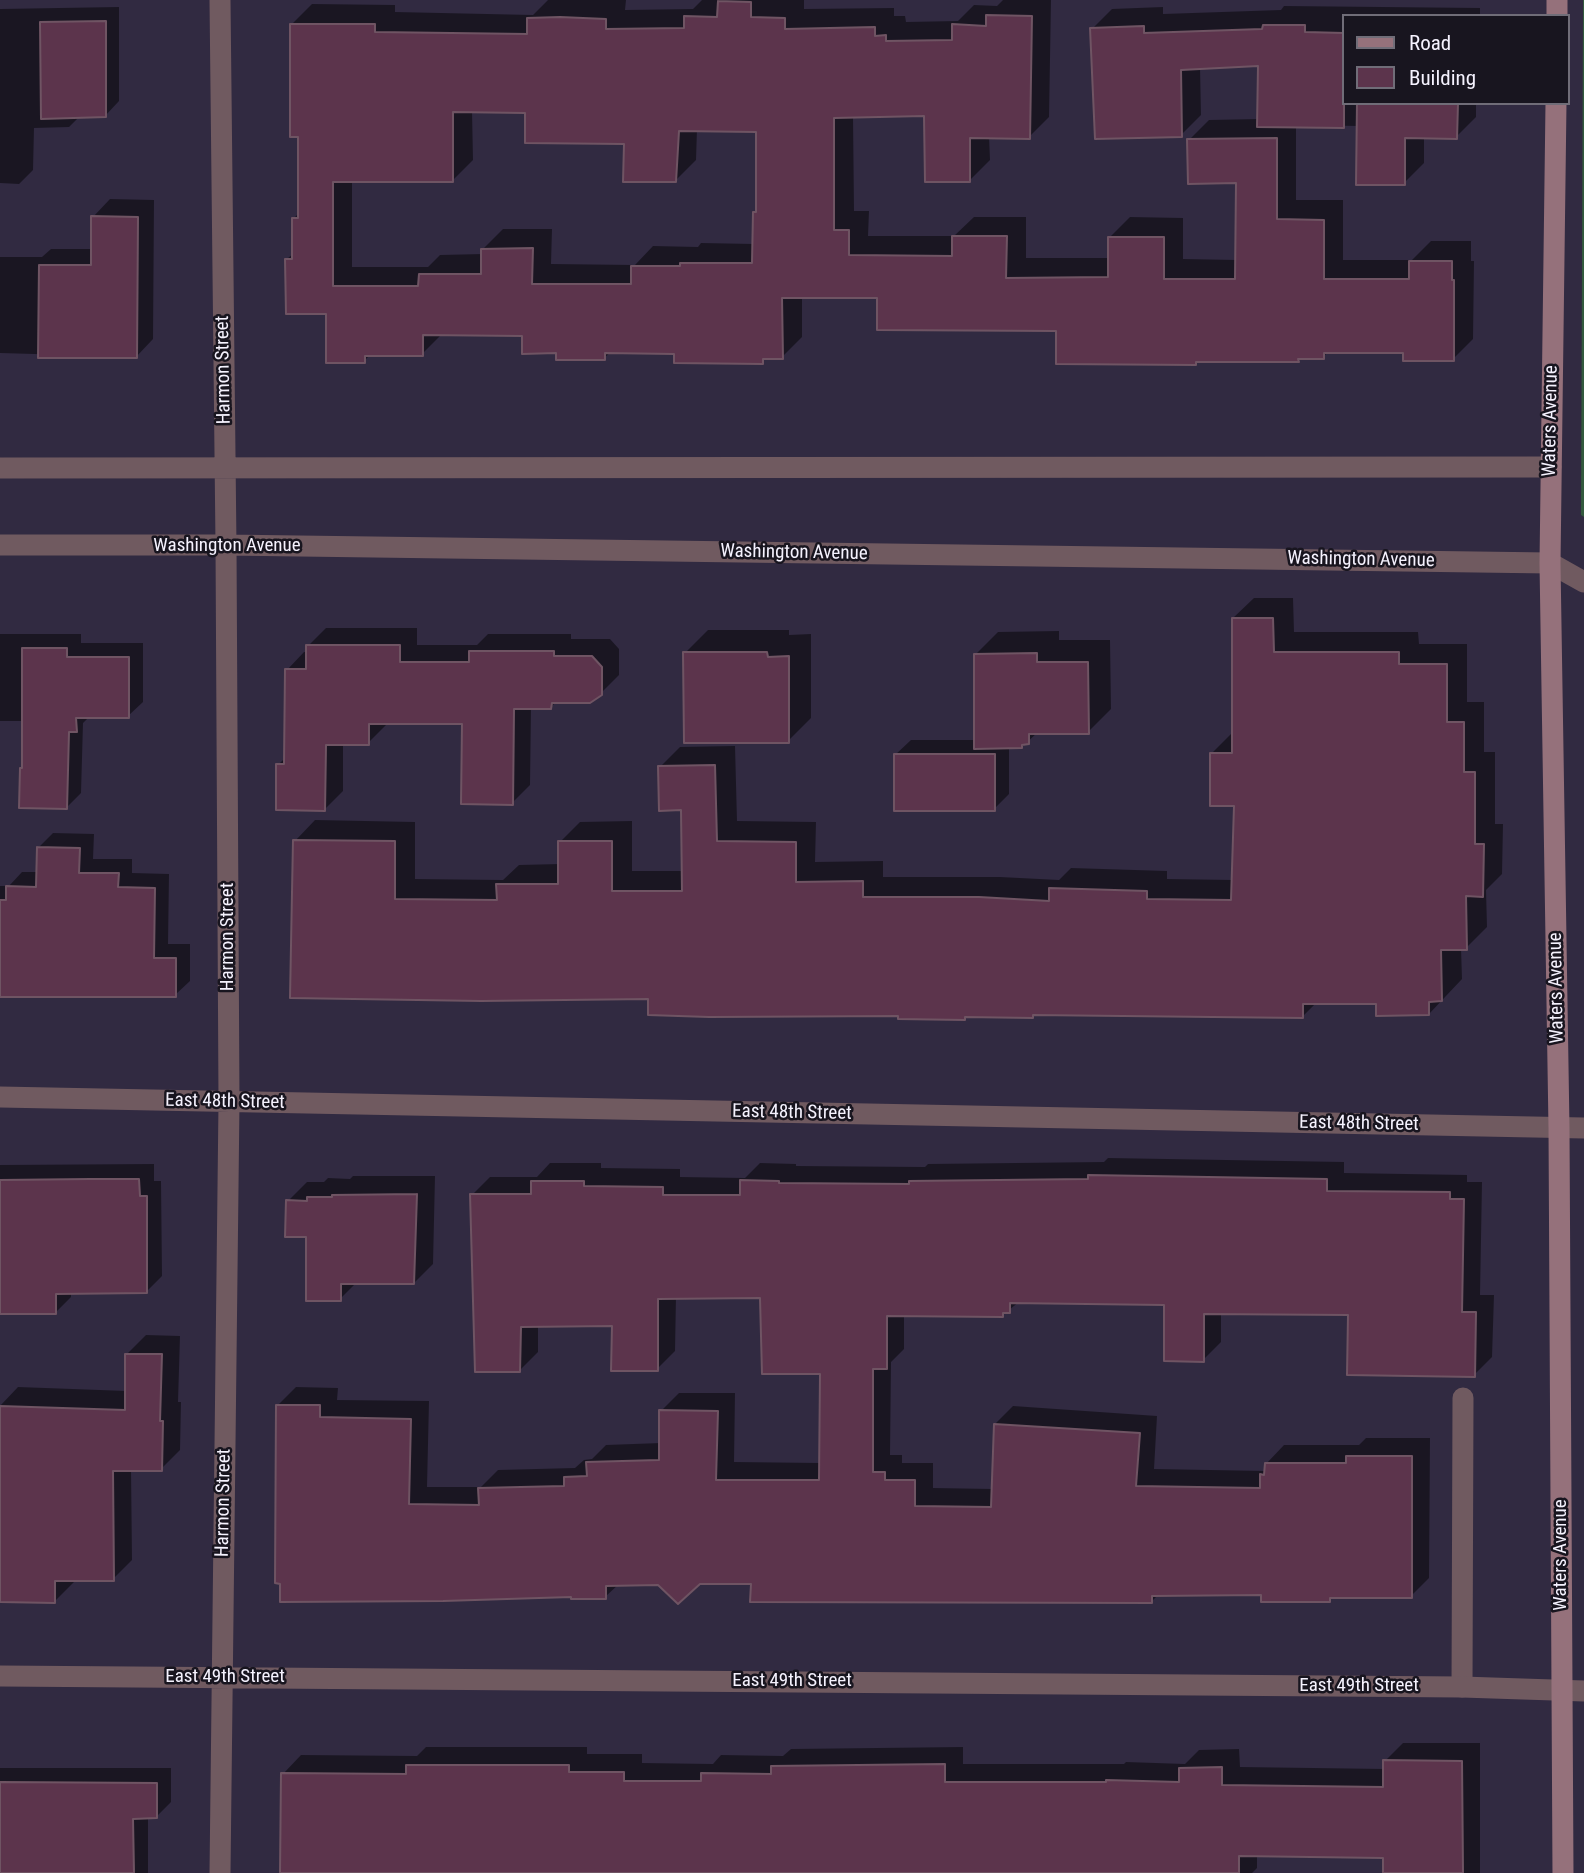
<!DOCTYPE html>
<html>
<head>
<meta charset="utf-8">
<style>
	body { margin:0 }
	#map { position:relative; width:1584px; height:1873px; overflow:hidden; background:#312a41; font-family:"Roboto Condensed",sans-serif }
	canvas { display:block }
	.legend { position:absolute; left:1342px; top:14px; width:228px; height:91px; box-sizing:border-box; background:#18151f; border:2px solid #706d78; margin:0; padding:9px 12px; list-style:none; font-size:21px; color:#f5f2fe }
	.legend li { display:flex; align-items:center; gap:14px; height:35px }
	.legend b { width:35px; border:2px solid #706d78 }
</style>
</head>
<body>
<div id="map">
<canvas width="1584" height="1873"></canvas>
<ul class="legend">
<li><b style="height:9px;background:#95717b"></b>Road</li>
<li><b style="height:19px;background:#5c344c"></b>Building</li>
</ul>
</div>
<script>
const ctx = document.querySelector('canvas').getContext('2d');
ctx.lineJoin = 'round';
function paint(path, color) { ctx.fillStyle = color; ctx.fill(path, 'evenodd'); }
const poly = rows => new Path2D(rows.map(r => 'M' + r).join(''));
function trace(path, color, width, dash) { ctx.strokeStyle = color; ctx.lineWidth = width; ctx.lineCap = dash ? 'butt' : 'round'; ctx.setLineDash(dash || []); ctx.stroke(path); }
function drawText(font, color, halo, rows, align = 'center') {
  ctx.font = font + ' "Roboto Condensed",sans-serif'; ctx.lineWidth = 5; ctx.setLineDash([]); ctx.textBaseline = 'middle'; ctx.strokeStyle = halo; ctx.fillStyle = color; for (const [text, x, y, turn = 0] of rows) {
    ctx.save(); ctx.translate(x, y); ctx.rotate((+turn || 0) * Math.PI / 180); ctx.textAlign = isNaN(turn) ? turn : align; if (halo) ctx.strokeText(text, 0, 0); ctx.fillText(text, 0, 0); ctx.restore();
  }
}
paint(poly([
	[1583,0,1584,0,1584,517,1581,515]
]), '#335a3e');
paint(poly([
	[548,0,626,0,625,10,693,9,702,0,804,0,804,9,894,8,894,16,905,16,906,22,958,21,974,5,997,6,1003,0,1051,0,1049,117,1029,137,989,136,990,160,970,180,926,115,853,116,854,211,869,211,868,236,954,236,974,217,1026,217,1026,258,1109,258,1110,237,1130,217,1183,218,1183,259,1237,260,1237,181,1189,140,1209,120,1259,119,1260,64,1200,67,1201,115,1181,135,1092,29,1112,9,1163,7,1163,14,1281,10,1284,6,1480,8,1480,16,1344,16,1344,103,1476,103,1476,117,1456,137,1424,136,1424,163,1404,183,1359,126,1296,125,1296,200,1343,200,1343,260,1412,260,1431,241,1471,241,1471,261,1474,261,1473,339,1453,359,1405,352,1329,351,1323,357,1301,357,1298,360,1199,360,1195,364,1058,330,879,297,802,296,802,337,782,357,767,357,762,362,676,353,611,352,604,358,558,351,524,334,443,333,422,354,371,354,364,361,287,259,294,253,294,218,300,212,300,136,292,24,312,4,395,5,395,12,533,15],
	[472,111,527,112,626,142,676,180,696,160,697,129,758,130,758,210,755,213,754,244,701,243,698,247,653,246,635,265,551,264,552,229,503,229,483,249,483,254,440,255,428,267,352,267,352,180,453,180,473,160],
	[119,7,119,101,105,116,80,116,69,127,34,128,33,170,19,184,0,183,0,9],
	[110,199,154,200,153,339,136,357,0,353,0,257,42,257,51,249,93,249,93,217],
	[1254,598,1293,598,1294,632,1418,632,1419,644,1467,644,1467,702,1484,702,1484,752,1495,752,1495,824,1503,824,1502,874,1486,890,1487,927,1466,948,1461,948,1462,979,1429,1014,1377,1002,1317,1002,1302,1017,1035,1014,1032,1017,967,1015,965,1018,650,997,292,996,295,841,315,820,415,822,415,879,503,880,519,865,560,864,560,842,580,822,632,821,632,871,684,871,683,808,660,767,680,747,735,746,737,821,816,822,815,862,883,861,883,877,1000,877,1059,880,1071,868,1167,871,1167,879,1234,880,1236,805,1212,753,1232,733,1233,618],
	[326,628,417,628,417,645,477,645,488,634,571,634,571,639,610,639,619,649,619,675,601,693,557,701,551,707,531,707,530,785,512,803,463,723,386,722,386,725,368,743,343,743,343,791,325,809,278,765,286,757,287,670,304,652,308,652,308,646],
	[708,630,789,630,789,635,811,634,811,718,788,741,685,653],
	[1059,631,1059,640,1110,640,1111,709,1088,732,1038,732,1022,747,1009,747,1009,794,994,809,895,755,911,740,976,740,976,654,998,632],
	[0,634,81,634,81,643,143,643,143,702,128,716,90,716,83,723,81,793,66,808,21,807,23,721,0,721],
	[53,833,94,834,93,859,132,859,132,873,169,874,168,944,190,944,190,981,175,995,0,995,0,886,9,886,22,872,38,872,39,847],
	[1108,1158,1344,1162,1344,1173,1467,1175,1467,1182,1482,1182,1480,1295,1494,1295,1492,1357,1474,1375,1350,1313,1221,1312,1221,1342,1203,1360,1166,1303,1020,1301,1003,1315,904,1315,904,1349,891,1362,890,1455,902,1455,902,1463,933,1463,933,1488,993,1489,995,1424,1013,1406,1157,1416,1154,1469,1266,1471,1266,1464,1284,1445,1359,1445,1366,1438,1430,1438,1429,1578,1411,1596,1334,1596,1330,1600,1263,1593,1158,1595,1152,1601,752,1582,619,1584,605,1597,572,1595,443,1599,278,1405,296,1387,338,1388,337,1400,429,1401,427,1487,481,1487,498,1470,575,1468,584,1460,592,1459,606,1445,661,1443,661,1411,679,1393,735,1393,734,1462,821,1463,822,1372,762,1297,676,1296,675,1351,657,1369,613,1325,538,1325,538,1352,520,1370,472,1195,490,1177,537,1177,550,1163,601,1163,601,1168,680,1169,680,1177,745,1178,760,1163,796,1164,796,1166,925,1167,928,1164,1104,1162],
	[154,1164,154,1181,161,1181,162,1276,147,1291,71,1292,71,1297,56,1312,0,1313,0,1165],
	[353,1176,435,1176,433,1264,414,1283,357,1282,340,1299,288,1201,307,1182,324,1182,328,1178,350,1179],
	[146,1335,180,1336,178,1402,181,1402,180,1450,161,1469,131,1469,132,1560,113,1579,74,1579,74,1582,55,1601,0,1579,0,1406,18,1387,127,1391,127,1354],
	[1403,1743,1480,1743,1480,1873,1385,1873,1385,1856,1257,1855,1257,1868,1252,1873,282,1873,283,1774,301,1755,417,1756,426,1747,587,1747,587,1754,642,1754,642,1763,713,1764,721,1755,783,1756,791,1749,963,1747,963,1764,1124,1764,1126,1762,1185,1764,1199,1750,1239,1749,1240,1767,1385,1769,1385,1761],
	[0,1768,171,1768,171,1802,156,1817,148,1817,148,1873,0,1873]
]), '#0007');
const building = poly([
	[718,1,751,2,751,17,785,18,785,29,875,27,875,36,886,35,886,41,952,40,952,24,986,26,986,15,1032,16,1030,139,970,138,970,182,925,182,924,116,834,118,834,230,849,230,849,255,952,256,952,236,1007,236,1006,278,1108,277,1108,237,1164,237,1164,279,1235,279,1236,183,1188,184,1187,139,1277,138,1277,219,1324,220,1324,279,1409,279,1409,261,1452,261,1452,280,1454,280,1454,361,1403,361,1403,353,1324,353,1324,359,1298,359,1299,362,1196,362,1196,365,1056,364,1056,331,877,330,877,298,782,298,783,359,763,359,763,364,674,363,674,354,605,353,605,360,556,360,556,353,522,354,522,336,423,335,423,356,365,356,365,363,326,363,326,314,286,314,285,259,292,259,292,218,298,218,298,137,290,137,290,24,375,24,375,32,527,34,527,18,560,17,606,19,606,29,684,28,684,16,717,17,718,1],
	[453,112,525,113,525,143,624,144,623,182,676,182,679,131,756,132,756,212,753,212,752,263,680,263,680,266,631,266,631,284,532,284,533,248,481,249,481,274,419,274,418,286,333,286,333,182,453,182,453,112],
	[106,21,106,117,41,119,40,22,106,21],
	[1263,25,1305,25,1305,32,1344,33,1344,128,1257,127,1258,66,1181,70,1182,137,1095,139,1090,28,1144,26,1144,33,1262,29,1263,25],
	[1357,103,1458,103,1457,139,1405,138,1405,185,1356,185,1357,103],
	[91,216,138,217,137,358,38,358,39,265,91,265,91,216],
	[1232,618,1273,618,1274,652,1399,652,1399,664,1447,664,1447,722,1464,722,1464,772,1475,772,1475,844,1484,844,1483,897,1466,896,1467,950,1441,950,1442,1001,1429,1002,1429,1015,1376,1016,1376,1004,1303,1004,1303,1018,1033,1015,1033,1018,965,1017,965,1020,898,1019,898,1016,709,1017,648,1015,648,999,481,1001,290,998,293,840,395,841,395,899,497,900,496,884,558,884,558,841,612,841,612,891,682,891,681,810,659,811,658,766,715,765,717,841,796,842,796,882,863,881,863,897,979,897,1049,901,1049,888,1147,891,1147,899,1231,900,1234,806,1210,806,1210,753,1232,753,1232,618],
	[306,645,400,645,400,662,469,662,469,651,554,651,554,656,592,656,602,667,602,695,590,703,552,703,551,709,514,709,513,805,461,804,462,724,369,724,369,745,326,745,325,811,276,810,276,764,284,764,285,669,306,669,306,645],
	[22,648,67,648,67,657,129,657,129,718,76,718,77,732,69,732,67,809,19,808,20,768,22,768,22,648],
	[683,652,767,652,768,657,789,656,789,743,684,743,683,652],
	[1037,653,1037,662,1088,662,1089,734,1029,734,1029,744,1022,745,1022,748,974,749,974,654,1037,653],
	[894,754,995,754,995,811,894,811,894,754],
	[37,847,80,848,79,873,119,873,118,887,155,888,154,958,176,958,176,997,0,997,0,900,6,900,6,886,36,887,37,847],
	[1088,1175,1327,1179,1327,1191,1450,1192,1450,1199,1464,1199,1462,1312,1476,1312,1475,1377,1347,1375,1348,1315,1204,1314,1204,1362,1164,1361,1164,1305,1010,1303,1010,1313,1003,1313,1003,1317,887,1316,887,1369,873,1369,873,1472,885,1472,885,1480,915,1480,915,1506,991,1507,994,1424,1140,1433,1136,1486,1260,1488,1260,1474,1264,1475,1265,1463,1346,1463,1346,1456,1412,1456,1412,1598,1330,1598,1330,1602,1261,1602,1261,1595,1152,1596,1152,1603,750,1602,751,1584,700,1584,678,1604,658,1585,606,1586,606,1599,571,1599,571,1597,443,1601,280,1602,280,1584,275,1583,276,1405,320,1405,320,1417,411,1419,409,1504,479,1505,478,1488,564,1486,564,1477,587,1476,586,1462,659,1460,659,1410,718,1411,716,1480,819,1480,820,1374,762,1374,760,1298,658,1299,658,1371,611,1371,612,1326,521,1327,520,1372,475,1372,470,1194,531,1194,531,1181,584,1181,584,1186,663,1187,663,1195,740,1195,740,1180,779,1181,779,1183,909,1184,909,1181,1088,1179,1088,1175],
	[90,1179,139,1179,140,1196,147,1196,147,1293,56,1294,56,1314,0,1314,0,1180,90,1179],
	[417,1194,414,1284,341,1284,341,1301,306,1301,306,1237,285,1237,286,1200,307,1201,307,1197,332,1197,332,1195,417,1194],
	[125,1354,162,1354,160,1421,163,1421,162,1471,113,1471,114,1581,55,1581,55,1603,0,1602,0,1406,125,1410,125,1354],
	[1383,1760,1462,1761,1463,1873,1383,1873,1383,1858,1239,1856,1239,1873,280,1873,281,1773,406,1774,406,1765,569,1765,569,1772,624,1772,624,1781,701,1781,701,1773,771,1774,771,1766,945,1764,945,1782,1106,1782,1106,1780,1179,1782,1179,1768,1222,1767,1222,1785,1383,1787,1383,1760],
	[0,1782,157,1783,157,1818,133,1819,134,1873,0,1873,0,1782]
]);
paint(building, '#5c344c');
trace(building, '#6f5463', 2);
trace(poly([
	[1462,1687,1463,1398]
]), '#705a60', 21);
trace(poly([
	[220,0,226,545,229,1102,220,1873],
	[0,468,1551,467],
	[0,545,226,545,1550,563,1584,582],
	[0,1097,1584,1128],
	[0,1676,1462,1687,1584,1691]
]), '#705a60', 21);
trace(poly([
	[1557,16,1557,0],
	[1556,103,1550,563,1559,1128,1563,1873]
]), '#95717b', 21);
drawText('19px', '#f5f2fe', '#18151f', [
	["Harmon Street",224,370,-91],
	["Waters Avenue",1551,421,-89],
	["Washington Avenue",227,546],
	["Washington Avenue",794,553,1],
	["Washington Avenue",1361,560,1],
	["Harmon Street",228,937,-90],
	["Waters Avenue",1557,988,-91],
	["East 48th Street",225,1102,1],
	["East 48th Street",792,1113,1],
	["East 48th Street",1359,1124,1],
	["Harmon Street",224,1503,-89],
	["Waters Avenue",1561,1555,-90],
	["East 49th Street",225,1677],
	["East 49th Street",792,1681],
	["East 49th Street",1359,1686]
]);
</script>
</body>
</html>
